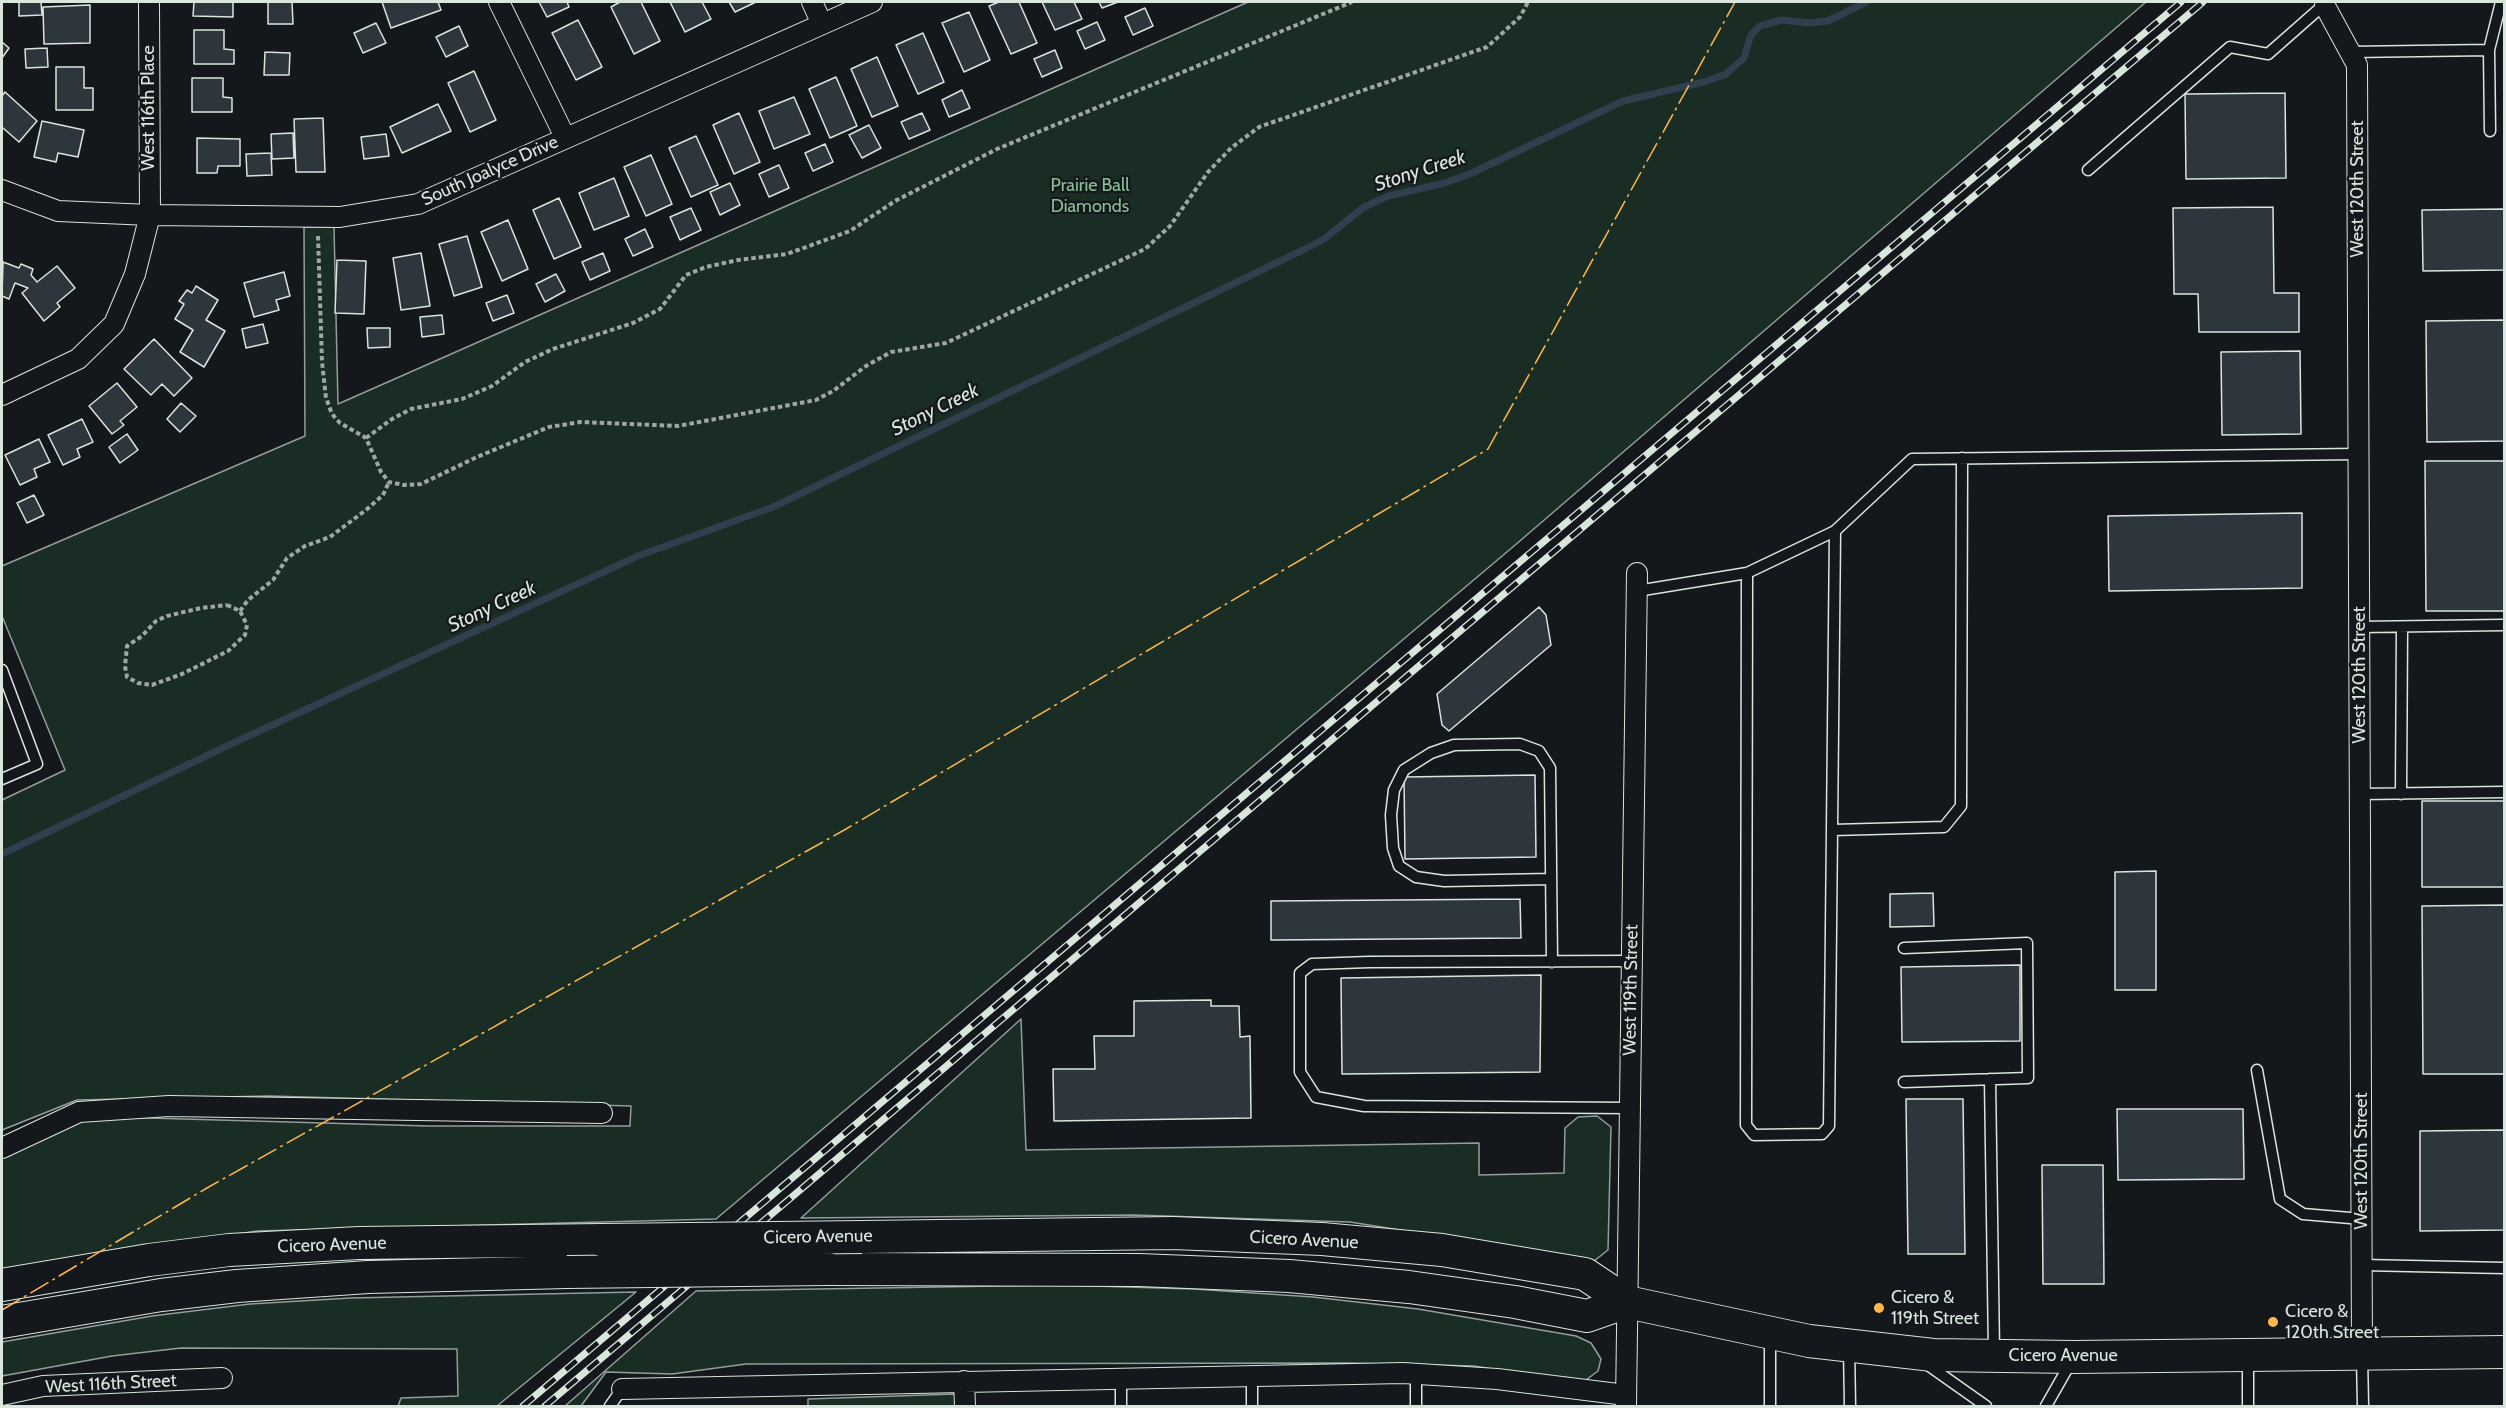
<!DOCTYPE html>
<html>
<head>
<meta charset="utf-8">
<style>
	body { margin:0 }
	#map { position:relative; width:2506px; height:1408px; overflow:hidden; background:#14181c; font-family:Cabin,sans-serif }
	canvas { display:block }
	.frame { position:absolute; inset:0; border:3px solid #d8e6dc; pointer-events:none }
</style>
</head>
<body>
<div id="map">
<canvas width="2506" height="1408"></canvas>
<div class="frame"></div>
</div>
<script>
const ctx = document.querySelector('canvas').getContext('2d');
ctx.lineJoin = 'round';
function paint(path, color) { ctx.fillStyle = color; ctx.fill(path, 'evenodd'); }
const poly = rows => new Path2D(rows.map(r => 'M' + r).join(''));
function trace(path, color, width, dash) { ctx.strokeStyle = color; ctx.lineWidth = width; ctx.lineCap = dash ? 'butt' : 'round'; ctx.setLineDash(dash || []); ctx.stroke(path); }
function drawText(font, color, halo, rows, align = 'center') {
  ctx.font = font + ' Cabin,sans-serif'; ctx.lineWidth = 4.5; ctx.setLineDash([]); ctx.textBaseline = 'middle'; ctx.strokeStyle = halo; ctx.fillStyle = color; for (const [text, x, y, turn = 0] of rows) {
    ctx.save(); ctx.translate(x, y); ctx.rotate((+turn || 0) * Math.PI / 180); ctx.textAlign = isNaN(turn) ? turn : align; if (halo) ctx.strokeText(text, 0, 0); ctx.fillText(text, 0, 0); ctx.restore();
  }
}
const green = poly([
	[1248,2,2146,2,1514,546,716,1219,257,1231,2,1271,2,1158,47,1134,73,1123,114,1117,428,1126,630,1126,631,1106,269,1096,77,1100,2,1130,2,800,65,770,2,616,2,566,305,436,304,227,334,227,338,404,1248,2],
	[1021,1019,1026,1150,1479,1143,1479,1175,1564,1173,1565,1128,1578,1117,1597,1116,1611,1127,1608,1250,1594,1261,1350,1222,1135,1215,801,1218,1021,1019],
	[1059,1285,1194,1289,1313,1297,1418,1309,1576,1336,1591,1343,1601,1359,1598,1371,1586,1380,1566,1382,1474,1366,1346,1363,746,1364,672,1374,606,1372,581,1406,565,1406,696,1291,1059,1285],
	[636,1292,497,1406,398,1406,401,1398,458,1396,457,1349,181,1348,112,1356,2,1376,2,1342,152,1316,250,1304,350,1298,636,1292],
	[955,1394,955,1406,808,1406,808,1399,955,1394]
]);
paint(green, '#1a2d24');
trace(green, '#939e99', 1.5);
trace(poly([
	[2,854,229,745,638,556,773,507,1305,249,1324,239,1364,207,1388,196,1445,183,1472,173,1623,101,1704,82,1726,74,1744,58,1751,35,1760,26,1782,20,1809,23,1828,21,1866,2]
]), '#2f3f4d', 7);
const building = poly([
	[19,2,41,2,42,15,19,16,19,2],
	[194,2,233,2,233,17,193,16,194,2],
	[268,2,292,2,293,24,268,24,268,2],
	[382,2,438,2,441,10,391,28,382,2],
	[539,2,567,2,569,7,547,17,539,2],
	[620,2,641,2,660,41,634,54,611,7,620,2],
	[670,2,702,2,711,19,685,32,670,2],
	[729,2,756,2,735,12,729,2],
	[999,2,1019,2,1037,43,1011,54,989,6,999,2],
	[1042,2,1074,2,1082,19,1055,30,1042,2],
	[1099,2,1118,2,1102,8,1099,2],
	[90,5,90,43,44,44,43,7,90,5],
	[1145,8,1153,26,1133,35,1125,17,1145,8],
	[969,12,990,60,964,72,942,23,969,12],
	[578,20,602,67,576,80,552,33,578,20],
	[1097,22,1105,40,1085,49,1077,31,1097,22],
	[376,23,386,43,363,53,354,33,376,23],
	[459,26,468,46,446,57,436,37,459,26],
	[194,30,224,30,224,49,234,50,234,64,194,64,194,30],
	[923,33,944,82,918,94,896,45,923,33],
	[2,42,9,48,2,58,2,42],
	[47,48,48,67,26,68,25,49,47,48],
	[1055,50,1062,68,1042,77,1034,59,1055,50],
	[265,52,290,53,289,75,264,75,265,52],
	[877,57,898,106,872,117,851,69,877,57],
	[56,67,84,67,84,88,93,88,93,110,56,110,56,67],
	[474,71,496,120,470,132,448,83,474,71],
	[836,77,857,126,830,138,809,89,836,77],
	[192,78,223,78,223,97,232,98,232,112,192,112,192,78],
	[962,90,970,108,949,117,942,100,962,90],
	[5,92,37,121,19,142,3,128,2,130,2,96,5,92],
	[2285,93,2286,178,2186,179,2185,94,2285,93],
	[794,97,810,134,774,149,759,111,794,97],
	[438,104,451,131,402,153,390,127,438,104],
	[739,113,760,162,734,174,713,125,739,113],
	[922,113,930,130,909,139,901,122,922,113],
	[323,118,325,172,296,172,294,119,323,118],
	[42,121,84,130,78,157,58,153,56,162,34,157,42,121],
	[869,125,881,148,862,158,849,135,869,125],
	[293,133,294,158,272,159,271,134,293,133],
	[386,134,389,156,364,159,361,137,386,134],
	[696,136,718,185,691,197,669,148,696,136],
	[197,138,240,139,240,166,218,166,217,173,197,173,197,138],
	[825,144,833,162,813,171,805,153,825,144],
	[271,153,272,175,247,176,246,154,271,153],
	[651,155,672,204,646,216,624,167,651,155],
	[779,165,789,188,769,197,759,174,779,165],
	[614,178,629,216,594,230,579,193,614,178],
	[730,183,740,205,720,215,710,192,730,183],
	[559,198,581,247,554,259,533,210,559,198],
	[2273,207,2274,293,2299,293,2299,332,2199,332,2198,294,2174,294,2173,208,2273,207],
	[691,208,701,230,680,240,670,217,691,208],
	[2504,209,2504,270,2423,271,2422,210,2504,209],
	[508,220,528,269,502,281,481,232,508,220],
	[645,229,653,247,633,256,625,239,645,229],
	[467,236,482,287,454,296,439,244,467,236],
	[421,253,430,306,401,310,393,258,421,253],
	[603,253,610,271,590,280,582,262,603,253],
	[337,260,366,261,364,314,335,313,337,260],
	[3,262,19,268,21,264,33,269,31,275,37,282,57,266,75,288,57,303,60,307,44,321,22,293,28,288,15,283,9,299,2,296,3,262],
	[284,272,290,296,276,300,279,310,254,317,244,283,284,272],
	[556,274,565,291,545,302,536,284,556,274],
	[196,286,218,300,206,320,225,331,204,367,180,352,193,330,175,319,184,304,179,301,187,290,192,293,196,286],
	[507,295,514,313,493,321,486,303,507,295],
	[442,315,444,334,422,337,420,317,442,315],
	[2504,320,2504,441,2427,442,2426,321,2504,320],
	[263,324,268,343,246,348,242,329,263,324],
	[367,328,390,328,390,347,368,348,367,328],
	[154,339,192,378,174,396,162,384,151,395,124,369,154,339],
	[2300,351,2301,434,2222,435,2221,352,2300,351],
	[117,383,137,407,120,421,124,425,112,434,89,406,117,383],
	[181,403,196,416,180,432,167,419,181,403],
	[82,419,93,442,77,449,80,457,63,465,48,435,82,419],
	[127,434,138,450,120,463,109,447,127,434],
	[39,439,50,462,34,469,37,477,20,485,5,455,39,439],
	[2425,461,2504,461,2504,611,2426,611,2425,461],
	[34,495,44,515,27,523,17,503,34,495],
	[2302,513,2302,588,2109,591,2108,516,2302,513],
	[1539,607,1546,615,1551,645,1449,731,1442,725,1437,694,1539,607],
	[1535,775,1536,857,1405,859,1404,777,1535,775],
	[2422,801,2504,801,2504,887,2422,887,2422,801],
	[2156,871,2156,990,2115,990,2115,872,2156,871],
	[1933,893,1934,926,1890,927,1890,894,1933,893],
	[1520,899,1521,938,1271,940,1271,901,1520,899],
	[2504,905,2504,1074,2423,1074,2422,906,2504,905],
	[2020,965,2020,1041,1902,1042,1901,967,2020,965],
	[1541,975,1540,1072,1342,1074,1341,978,1541,975],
	[1211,1000,1211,1006,1239,1006,1240,1037,1250,1036,1251,1118,1054,1121,1053,1069,1095,1069,1094,1036,1134,1036,1134,1001,1211,1000],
	[1906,1099,1963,1099,1965,1254,1908,1254,1906,1099],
	[2117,1109,2243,1109,2244,1179,2118,1180,2117,1109],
	[2504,1130,2504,1230,2420,1231,2420,1131,2504,1130],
	[2042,1165,2103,1165,2104,1284,2043,1284,2042,1165]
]);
paint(building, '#2c363c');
trace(building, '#d8e6dc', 1.5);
const lane = poly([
	[2350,52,2489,50],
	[2490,131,2489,50,2501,2],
	[2088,170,2230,47,2268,54,2327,2],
	[1747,573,1746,1125,1754,1135,1822,1134,1829,1126,1835,531],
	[1637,591,1747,573,1835,531,1912,459,2359,454],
	[2360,627,2504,625],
	[2,670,37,764,2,779],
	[2360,794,2504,792],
	[2401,794,2402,627],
	[1833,830,1944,827,1961,806,1962,458],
	[1551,879,1444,881,1416,877,1399,866,1393,848,1391,815,1394,790,1404,770,1431,753,1454,745,1520,744,1539,751,1550,768,1552,962],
	[1904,948,2027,943,2028,1078,1904,1082],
	[2257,1070,2280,1199,2303,1214,2362,1219],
	[1990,1079,1994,1352],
	[1629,1108,1364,1106,1316,1097,1300,1072,1300,973,1312,964,1369,962,1631,961],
	[2362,1265,2504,1268],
	[1770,1336,1770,1406],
	[1849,1347,1850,1406],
	[2362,1356,2363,1406],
	[2248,1359,2248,1406],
	[1925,1363,1986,1406],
	[1252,1376,1252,1406],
	[1121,1378,1121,1406],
	[610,1406,622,1389],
	[1416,1406,1416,1374],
	[2046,1406,2071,1362]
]);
const street = poly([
	[499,2,565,137],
	[812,2,822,24],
	[2325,6,2357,65,2362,1353],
	[2,190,58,211,150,215,149,2],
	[2,395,78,359,114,324,135,274,150,215,340,217,418,204,872,2],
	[2,1148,79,1112,169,1106,602,1113],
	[964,1381,965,1406],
	[622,1389,1403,1373,1497,1379,1626,1395],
	[2,1395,43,1386,222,1378],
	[1626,1406,1637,573]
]);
const primary = poly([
	[862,1237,1173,1233,1322,1239,1442,1250,1585,1274,1627,1302,1809,1341,1933,1355,2074,1357,2504,1352],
	[828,1269,1139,1270,1289,1276,1409,1287,1515,1302,1587,1316,1627,1302],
	[2,1285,149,1260,229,1250,359,1243,602,1240],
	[2,1322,161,1295,237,1286,368,1277,567,1272]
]);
trace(lane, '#d8e6dc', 13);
trace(street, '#d8e6dc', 22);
trace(primary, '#d8e6dc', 34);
trace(poly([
	[318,236,322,362,326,398,332,414,340,423,366,438,381,472,389,482,404,485,421,484,477,457,549,427,581,422,678,426,816,400,833,391,866,366,891,352,946,343,1145,249,1170,226,1208,172,1231,148,1259,127,1487,47,1520,17,1528,2],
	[366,438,392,419,411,409,462,399,492,386,525,362,553,349,633,323,660,309,686,275,706,267,738,260,787,254,850,231,895,201,997,149,1352,2],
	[227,605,240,611,247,625,245,635,228,651,182,674,152,685,138,683,127,677,125,666,127,646,142,636,156,621,167,616,201,608,227,605],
	[240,611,248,600,273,580,287,558,305,546,330,537,366,510,383,495,389,482]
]), '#9da8a2', 4, [4.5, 3]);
trace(lane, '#14181c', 10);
trace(street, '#14181c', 20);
trace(primary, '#14181c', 32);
const rail = poly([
	[523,1406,2181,2],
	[545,1406,2203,2]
]);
trace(rail, '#d8e6dc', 7);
trace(rail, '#14181c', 4.5, [14]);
const primaryBridge = poly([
	[602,1240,862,1237],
	[567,1272,828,1269]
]);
trace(primaryBridge, '#d8e6dc', 34, []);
trace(primaryBridge, '#14181c', 32);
trace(poly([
	[2,1310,207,1188,846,829,1488,449,1735,2]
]), '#ffb74d', 1.5, [21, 4.5, 3, 4.5]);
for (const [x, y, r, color] of [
	[1879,1308,6,"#ffb74d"],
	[2273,1322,6,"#ffb74d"]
]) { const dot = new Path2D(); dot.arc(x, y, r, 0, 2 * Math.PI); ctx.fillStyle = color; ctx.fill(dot); trace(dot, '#14181c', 2); }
drawText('18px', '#d8e6dc', '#14181c', [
	["West 116th Place",149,108,-90],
	["South Joalyce Drive",490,171,-24],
	["West 120th Street",2358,189,-90],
	["West 120th Street",2360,675,-90],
	["West 119th Street",1631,990,-89],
	["West 120th Street",2362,1161,-90],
	["Cicero Avenue",818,1237,-1],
	["Cicero Avenue",1304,1240,3],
	["Cicero Avenue",332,1245,-2],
	["Cicero Avenue",2063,1356],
	["West 116th Street",111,1384,-3]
]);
drawText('18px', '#8ac095', '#14181c', [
	["Prairie Ball",1090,186],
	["Diamonds",1090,207]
]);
drawText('18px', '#d8e6dc', '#14181c', [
	["Cicero &",1891,1298],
	["119th Street",1891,1319],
	["Cicero &",2285,1312],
	["120th Street",2285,1333]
], 'left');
drawText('italic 20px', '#d8e6dc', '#14181c', [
	["Stony Creek",1420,171,-18],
	["Stony Creek",935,410,-26],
	["Stony Creek",492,607,-25]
]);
</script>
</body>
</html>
